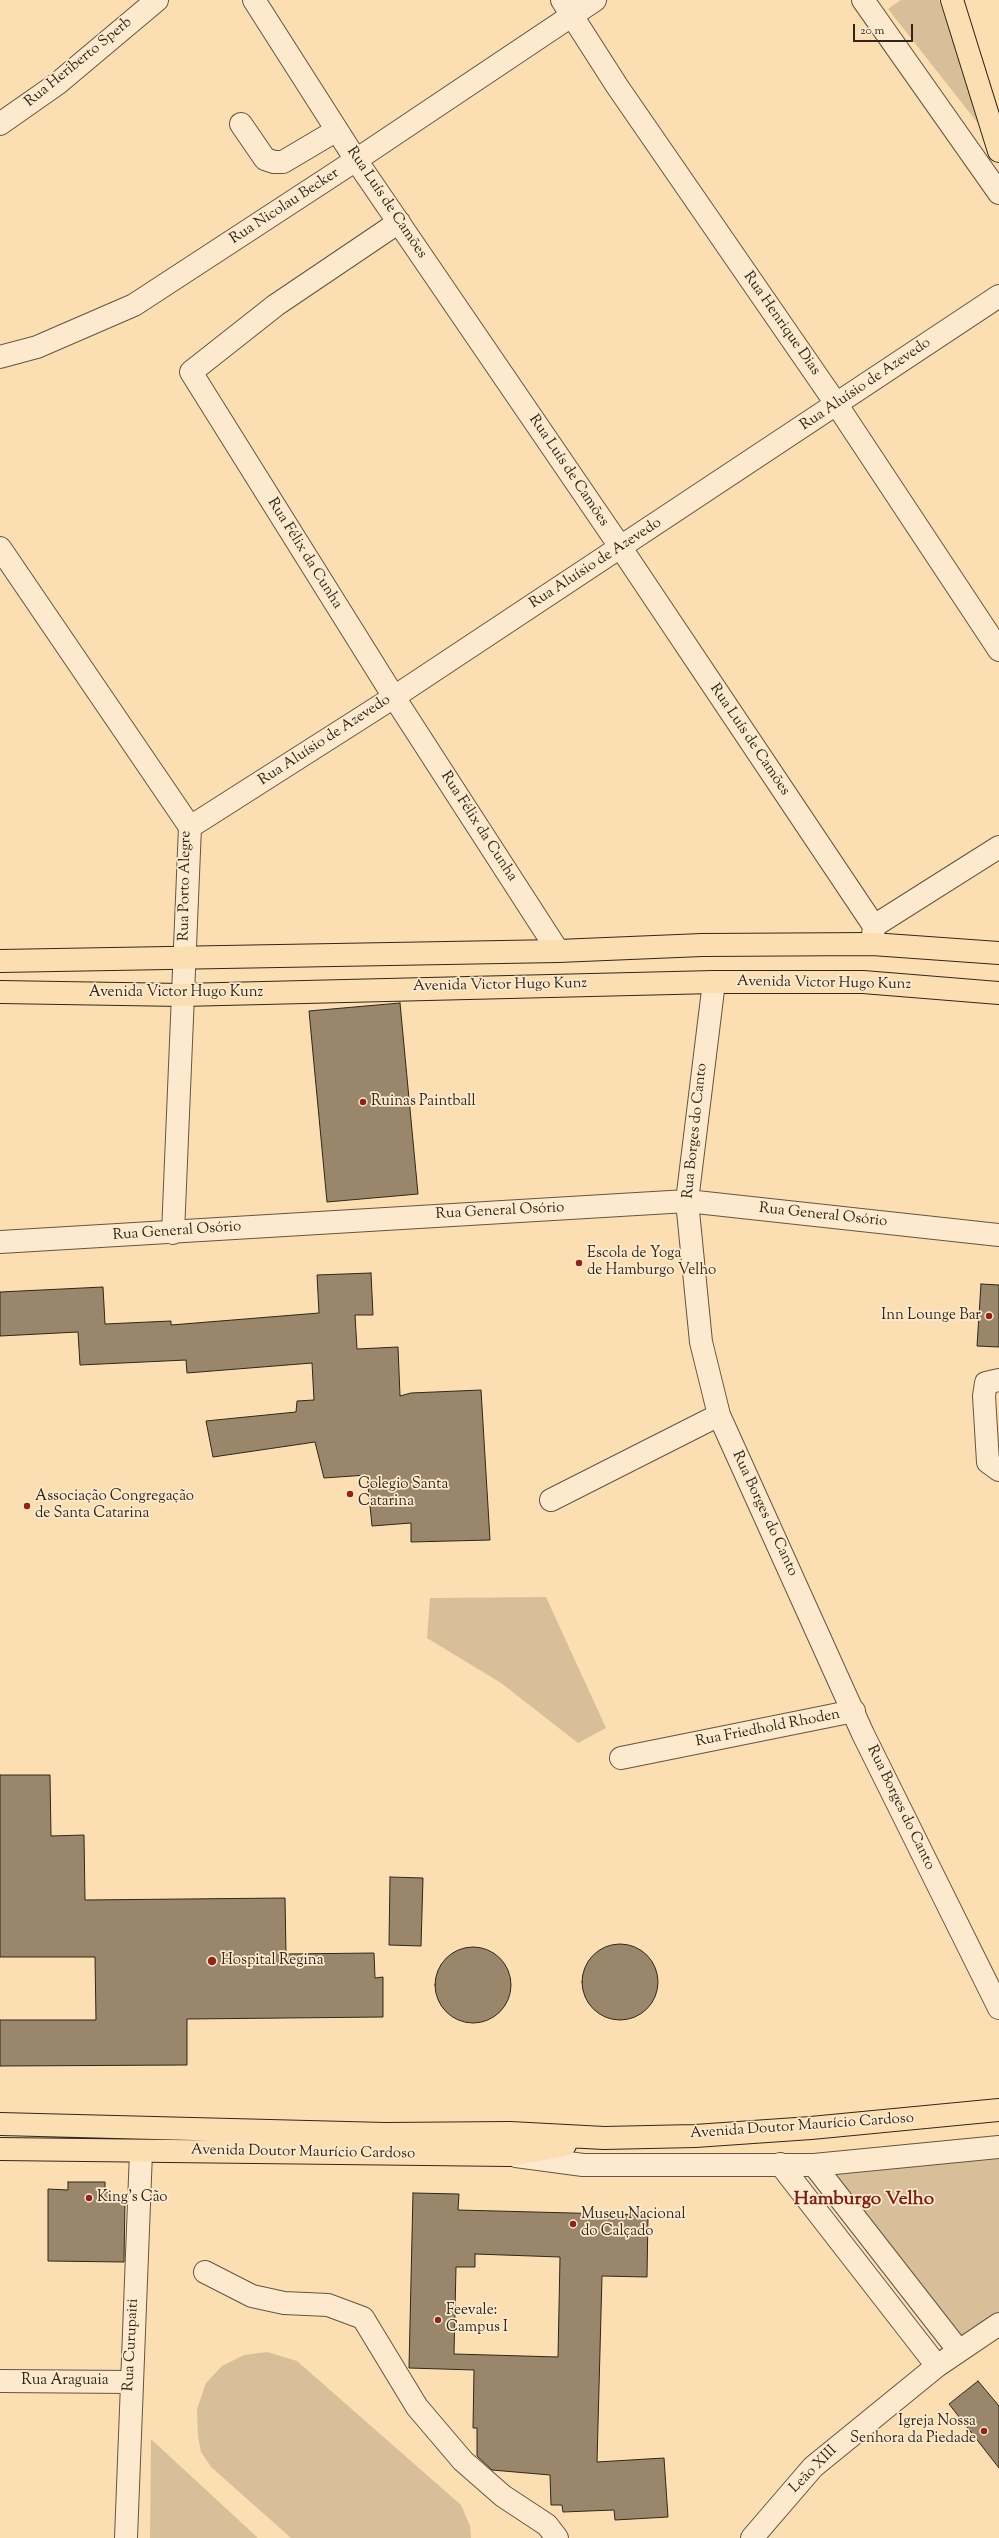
<!DOCTYPE html>
<html>
<head>
<meta charset="utf-8">
<style>
	body { margin:0 }
	#map { position:relative; width:999px; height:2538px; overflow:hidden; background:#fcdeb3; font-family:"Sorts Mill Goudy",serif }
	canvas { display:block }
	.scale { position:absolute; left:853px; top:24px; width:60px; height:18px; box-sizing:border-box; border:2px solid #30271a; border-top:0; padding-left:5px; font-size:12px; line-height:14px; white-space:nowrap; color:#30271a; -webkit-text-stroke:3px #fdeace; paint-order:stroke }
</style>
</head>
<body>
<div id="map">
<canvas width="999" height="2538"></canvas>
<div class="scale">20 m</div>
</div>
<script>
const ctx = document.querySelector('canvas').getContext('2d');
ctx.lineJoin = 'round';
function paint(path, color) { ctx.fillStyle = color; ctx.fill(path, 'evenodd'); }
const poly = rows => new Path2D(rows.map(r => 'M' + r).join(''));
function trace(path, color, width, dash) { ctx.strokeStyle = color; ctx.lineWidth = width; ctx.lineCap = dash ? 'butt' : 'round'; ctx.setLineDash(dash || []); ctx.stroke(path); }
function drawText(font, color, halo, rows, align = 'center') {
  ctx.font = font + ' "Sorts Mill Goudy",serif'; ctx.lineWidth = 3.5; ctx.setLineDash([]); ctx.textBaseline = 'middle'; ctx.strokeStyle = halo; ctx.fillStyle = color; for (const [text, x, y, turn = 0] of rows) {
    ctx.save(); ctx.translate(x, y); ctx.rotate((+turn || 0) * Math.PI / 180); ctx.textAlign = isNaN(turn) ? turn : align; if (halo) ctx.strokeText(text, 0, 0); ctx.fillText(text, 0, 0); ctx.restore();
  }
}
paint(poly([
	[901,0,939,0,984,131,888,9],
	[546,1597,606,1728,578,1743,501,1683,427,1638,430,1598],
	[999,2149,999,2318,962,2343,824,2169],
	[267,2352,297,2361,461,2505,470,2526,471,2538,291,2538,211,2467,201,2452,198,2436,197,2409,206,2383,222,2366,244,2355],
	[151,2439,258,2538,150,2538]
]), '#d9bf99');
const building = poly([
	[400,1003,418,1194,327,1202,309,1011,400,1003],
	[371,1273,373,1315,355,1315,357,1349,398,1347,400,1396,411,1393,481,1390,490,1540,411,1542,411,1523,372,1526,367,1475,324,1478,315,1442,213,1457,206,1421,296,1412,297,1401,314,1400,312,1363,187,1373,186,1360,80,1365,78,1332,0,1336,0,1292,103,1287,105,1324,171,1321,171,1325,319,1313,317,1275,371,1273],
	[981,1284,999,1285,999,1347,977,1346,981,1284],
	[0,1775,50,1775,51,1836,84,1835,85,1900,285,1898,286,1954,374,1953,375,1978,383,1977,383,2017,187,2019,187,2065,0,2066,0,2020,96,2020,95,1957,0,1957,0,1775],
	[390,1877,423,1878,421,1946,389,1945,390,1877],
	'582 1982a38 38 0 1 1 76 0a38 38 0 1 1-76 0Z',
	'435 1985a38 38 0 1 1 76 0a38 38 0 1 1-76 0Z',
	[68,2182,105,2182,105,2190,115,2199,125,2199,124,2262,48,2261,48,2189,68,2190,68,2182],
	[413,2193,459,2194,458,2210,648,2215,647,2277,602,2276,597,2462,664,2458,668,2517,615,2520,614,2510,563,2512,562,2505,551,2505,550,2475,492,2470,477,2456,477,2428,473,2428,474,2370,409,2368,413,2193],
	[475,2254,560,2257,558,2357,454,2354,456,2267,475,2267,475,2254],
	[978,2381,999,2406,999,2468,949,2404,978,2381]
]);
paint(building, '#9a866a');
trace(building, '#30271a', 1);
const minor = poly([
	[254,0,356,160,621,548,874,926,872,944],
	[562,0,617,86,837,405,999,650],
	[863,0,999,193],
	[0,124,57,84,157,0],
	[241,124,265,159,274,162,283,162,337,130],
	[399,222,276,305,191,372,394,697,558,951],
	[0,357,37,347,134,305,356,160,595,0],
	[0,548,190,827,173,1233],
	[190,827,394,697,999,296],
	[874,926,999,847],
	[714,982,687,1201,701,1342,719,1415,863,1734,999,2008],
	[0,1242,687,1201,999,1235],
	[999,1380,986,1383,984,1396,988,1462,999,1470],
	[551,1500,719,1415],
	[621,1758,854,1711],
	[516,2156,583,2165,814,2165,999,2147],
	[780,2164,937,2366],
	[814,2165,959,2351],
	[205,2272,252,2296,284,2303,328,2305,363,2318,417,2407,463,2461,503,2496,547,2525,557,2538],
	[0,2381,131,2382],
	[126,2538,141,2152],
	[752,2538,813,2467,937,2366,999,2324]
]);
const major = poly([
	[952,0,999,151],
	[0,961,558,951,702,945,872,944,999,953],
	[0,992,182,995,714,982,863,982,999,993],
	[0,2124,385,2134,510,2133,604,2138,695,2136,811,2128,999,2110],
	[0,2149,509,2155,565,2145]
]);
trace(minor, '#635540', 24);
trace(major, '#30271a', 24);
trace(minor, '#fdeace', 22);
trace(major, '#fcdeb3', 22);
for (const [x, y, r, color] of [
	[363,1102,4,"#8f2418"],
	[579,1263,4,"#8f2418"],
	[989,1316,4,"#8f2418"],
	[350,1494,4,"#8f2418"],
	[27,1506,4,"#8f2418"],
	[212,1961,5,"#8f2418"],
	[89,2198,4,"#8f2418"],
	[573,2224,4,"#8f2418"],
	[438,2320,4,"#8f2418"],
	[984,2431,4,"#8f2418"]
]) { const dot = new Path2D(); dot.arc(x, y, r, 0, 2 * Math.PI); ctx.fillStyle = color; ctx.fill(dot); trace(dot, '#fdeace', 1.5); }
drawText('15px', '#30271a', '#fdeace', [
	["Rua Heriberto Sperb",79,63,-39],
	["Rua Luís de Camões",386,203,56],
	["Rua Nicolau Becker",285,207,-33],
	["Rua Henrique Dias",781,324,55],
	["Rua Aluísio de Azevedo",866,385,-34],
	["Rua Luís de Camões",568,471,56],
	["Rua Félix da Cunha",304,554,58],
	["Rua Aluísio de Azevedo",596,564,-33],
	["Rua Luís de Camões",749,740,56],
	["Rua Aluísio de Azevedo",325,741,-33],
	["Rua Félix da Cunha",478,827,57],
	["Rua Porto Alegre",186,886,-89],
	["Avenida Victor Hugo Kunz",824,984,1],
	["Avenida Victor Hugo Kunz",500,986,-1],
	["Avenida Victor Hugo Kunz",176,993],
	["Rua Borges do Canto",696,1131,-84],
	["Rua General Osório",500,1212,-3],
	["Rua General Osório",823,1216,6],
	["Rua General Osório",177,1232,-4],
	["Rua Borges do Canto",764,1514,65],
	["Rua Friedhold Rhoden",768,1729,-11],
	["Rua Borges do Canto",900,1808,64],
	["Avenida Doutor Maurício Cardoso",802,2127,-4],
	["Avenida Doutor Maurício Cardoso",303,2153,1],
	["Rua Curupaiti",132,2345,-87],
	["Rua Araguaia",65,2381],
	["Leão XIII",814,2470,-45]
]);
drawText('15px', '#30271a', '#fdeace', [
	["Ruinas Paintball",371,1102],
	["Escola de Yoga",587,1254],
	["de Hamburgo Velho",587,1271],
	["Inn Lounge Bar",981,1316,"right"],
	["Colegio Santa",358,1485],
	["Catarina",358,1502],
	["Associação Congregação",35,1497],
	["de Santa Catarina",35,1514],
	["Hospital Regina",221,1961],
	["King's Cão",97,2198],
	["Museu Nacional",581,2215],
	["do Calçado",581,2232],
	["Feevale:",446,2311],
	["Campus I",446,2328],
	["Igreja Nossa",976,2422,"right"],
	["Senhora da Piedade",976,2439,"right"]
], 'left');
drawText('bold 19px', '#7a1f14', '#fdeace', [
	["Hamburgo Velho",864,2201]
]);
</script>
</body>
</html>
